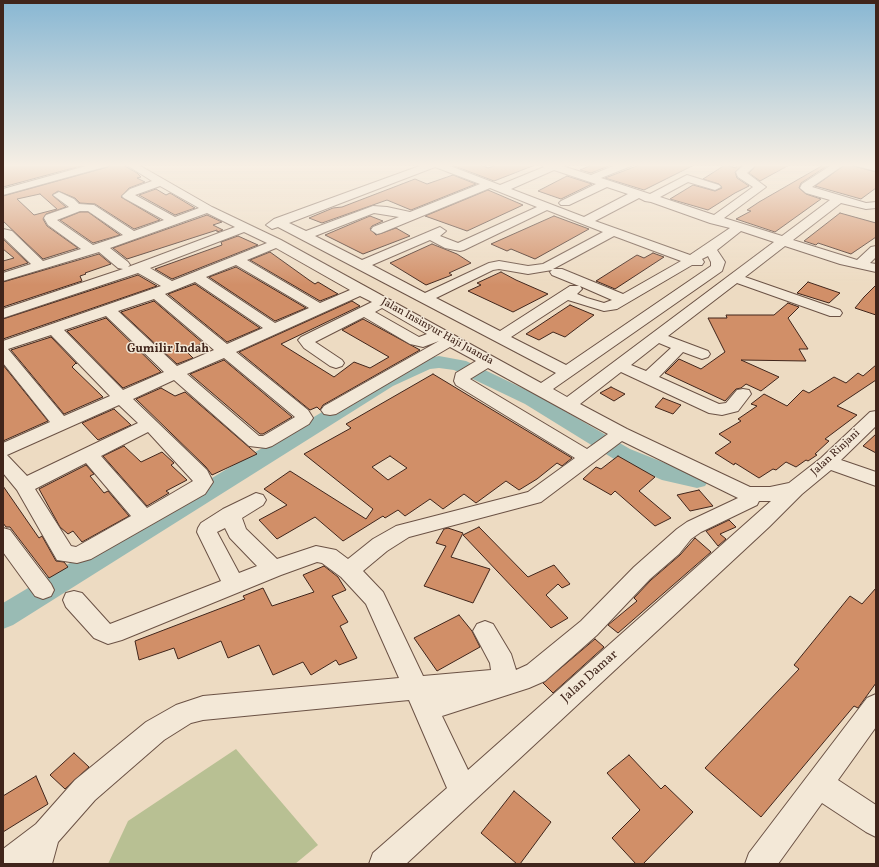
<!DOCTYPE html>
<html>
<head>
<meta charset="utf-8">
<style>
	body { margin:0 }
	#map { position:relative; width:879px; height:867px; overflow:hidden; background:#eddbc2; font-family:Vollkorn,serif }
	canvas { display:block }
	.frame { position:absolute; inset:0; border:4px solid #40251b; pointer-events:none }
</style>
</head>
<body>
<div id="map">
<canvas width="879" height="867"></canvas>
<div class="frame"></div>
</div>
<script>
const ctx = document.querySelector('canvas').getContext('2d');
ctx.lineJoin = 'round';
function paint(path, color) { ctx.fillStyle = color; ctx.fill(path, 'evenodd'); }
const poly = rows => new Path2D(rows.map(r => 'M' + r).join(''));
function trace(path, color, width, dash) { ctx.strokeStyle = color; ctx.lineWidth = width; ctx.lineCap = dash ? 'butt' : 'round'; ctx.setLineDash(dash || []); ctx.stroke(path); }
function drawText(font, color, halo, rows, align = 'center') {
  ctx.font = font + ' Vollkorn,serif'; ctx.lineWidth = 3; ctx.setLineDash([]); ctx.textBaseline = 'middle'; ctx.strokeStyle = halo; ctx.fillStyle = color; for (const [text, x, y, turn = 0] of rows) {
    ctx.save(); ctx.translate(x, y); ctx.rotate((+turn || 0) * Math.PI / 180); ctx.textAlign = isNaN(turn) ? turn : align; if (halo) ctx.strokeText(text, 0, 0); ctx.fillText(text, 0, 0); ctx.restore();
  }
}
paint(poly([
	[236,749,318,845,295,864,108,864,128,821]
]), '#b8c093');
paint(poly([
	[439,356,466,361,539,396,630,449,675,467,705,474,709,480,705,486,697,488,662,480,614,459,525,404,454,370,439,368,430,369,393,386,13,625,3,629,3,603,379,378,418,360,439,356]
]), '#99bbb4');
const building = poly([
	[9,164,88,164,3,187,3,165,9,164],
	[111,164,123,165,137,173,141,177,137,178,145,182,129,188,121,197,160,220,134,229,95,204,80,203,75,198,58,191,52,195,66,207,46,214,43,219,47,226,78,248,43,259,3,221,3,196,108,167,111,164],
	[40,194,57,209,34,215,17,199,40,194],
	[449,164,478,164,488,168,500,164,535,165,494,181,449,164],
	[594,164,607,164,611,165,591,173,580,170,594,164],
	[642,164,696,164,644,190,605,178,642,164],
	[737,164,743,164,735,172,737,178,749,186,735,193,708,210,670,199,693,185,715,191,722,188,719,184,703,179,725,165,736,168,737,164],
	[758,164,791,164,760,181,749,173,758,164],
	[825,164,830,164,801,183,799,188,806,194,821,199,775,232,736,219,751,211,747,210,759,202,825,164],
	[846,164,876,172,876,188,861,199,815,186,846,164],
	[453,175,476,184,411,210,387,200,322,223,309,218,333,208,342,207,415,179,427,184,453,175],
	[567,176,592,184,561,199,538,191,567,176],
	[156,189,166,195,170,193,195,208,175,215,139,195,156,189],
	[488,190,523,205,467,231,425,216,488,190],
	[80,212,88,212,120,235,93,243,60,220,80,212],
	[840,213,876,223,876,237,851,254,818,243,816,245,804,241,840,213],
	[207,215,222,222,213,225,223,230,217,232,217,230,127,259,113,248,207,215],
	[370,216,383,221,372,226,370,229,376,235,396,228,410,236,363,254,325,235,370,216],
	[554,216,589,229,535,259,511,249,507,251,491,244,554,216],
	[238,236,258,245,172,279,155,269,222,245,221,242,238,236],
	[3,239,28,263,3,271,3,261,14,258,3,249,3,239],
	[432,244,457,254,471,263,449,273,452,275,426,285,390,263,432,244],
	[270,252,309,280,315,284,318,282,338,294,320,301,250,260,270,252],
	[653,253,664,257,615,289,596,281,637,255,644,258,653,253],
	[99,254,111,264,85,273,86,274,80,276,82,281,3,307,3,282,99,254],
	[236,267,306,308,275,321,209,277,236,267],
	[501,272,516,280,548,294,513,312,468,291,481,285,477,283,501,272],
	[138,275,157,286,3,339,3,319,138,275],
	[808,282,840,293,829,303,797,293,808,282],
	[195,284,260,328,227,342,168,294,195,284],
	[876,285,876,315,855,308,864,297,876,285],
	[154,301,203,343,185,350,193,358,177,364,121,312,154,301],
	[352,301,360,306,281,344,334,377,354,362,370,368,389,357,342,330,363,319,420,350,323,405,320,410,317,407,310,410,239,352,352,301],
	[788,303,799,307,788,318,808,349,799,349,806,361,741,360,779,377,761,391,746,384,741,388,736,389,725,401,665,373,679,359,701,369,725,352,708,318,727,318,726,315,774,315,788,303],
	[570,305,594,315,565,337,553,332,539,340,526,334,570,305],
	[106,318,161,372,123,388,67,331,106,318],
	[51,337,77,364,76,363,72,367,103,397,64,414,11,350,51,337],
	[224,360,292,417,263,434,260,434,190,374,224,360],
	[3,365,48,421,3,441,3,365],
	[876,365,876,380,837,406,857,415,825,439,829,441,815,454,817,455,808,461,806,460,796,467,786,462,776,470,773,469,759,478,735,463,734,465,715,453,731,442,719,434,741,421,738,419,757,406,751,404,764,394,787,406,803,390,809,393,834,377,846,383,858,373,863,376,876,365],
	[433,374,572,458,562,466,557,463,537,479,519,490,506,481,476,503,464,494,443,509,430,499,405,516,398,510,385,518,383,516,343,541,315,517,277,539,259,520,287,505,264,489,290,471,366,519,373,509,304,454,351,428,346,424,433,374],
	[390,456,407,468,388,480,372,467,390,456],
	[611,387,625,394,614,401,600,393,611,387],
	[161,388,175,396,185,392,257,454,212,475,206,467,136,399,161,388],
	[663,398,681,405,673,414,655,407,663,398],
	[114,409,131,425,98,440,82,423,114,409],
	[876,434,876,453,863,446,876,434],
	[124,446,141,462,162,452,174,463,171,465,187,480,166,491,169,493,147,506,103,456,124,446],
	[618,456,655,477,639,491,671,518,655,526,615,491,611,495,583,479,596,467,601,469,618,456],
	[86,465,94,474,90,476,104,493,108,491,129,516,82,542,73,531,68,534,60,527,39,489,86,465],
	[3,486,39,538,42,536,56,561,64,562,68,567,49,578,10,527,6,527,3,523,3,486],
	[699,490,713,506,690,511,677,495,699,490],
	[729,520,736,527,720,534,726,539,718,546,706,531,729,520],
	[479,527,528,577,554,565,570,584,562,588,558,584,546,595,568,618,551,628,463,535,479,527],
	[448,528,463,533,451,557,490,569,473,603,424,586,446,546,436,543,444,529,448,528],
	[695,538,711,552,618,633,608,625,637,601,634,598,651,580,680,555,695,538],
	[324,566,338,577,346,590,332,596,348,622,340,626,357,658,339,665,336,660,311,675,303,662,273,675,259,645,228,658,221,641,178,659,174,648,139,660,135,641,245,599,243,596,263,588,272,606,314,592,303,575,324,566],
	[876,588,876,683,858,708,854,706,761,817,705,768,799,669,794,665,850,596,862,604,876,588],
	[459,615,472,631,480,647,437,671,414,638,459,615],
	[595,639,604,647,553,693,543,683,595,639],
	[74,753,89,767,65,789,50,775,74,753],
	[629,755,661,789,665,785,693,812,643,864,636,864,612,838,640,810,607,773,629,755],
	[36,776,48,804,3,832,3,796,36,776],
	[514,791,551,822,520,864,517,864,481,833,514,791]
]);
paint(building, '#d18f68');
trace(building, '#40251b', 1);
const minor = poly([
	[93,164,109,164,108,166,3,195,3,189,93,164],
	[125,164,137,164,212,207,281,240,541,383,556,373,278,227,272,229,266,225,274,219,425,164,445,164,500,185,544,167,541,164,556,164,591,175,618,164,632,164,631,166,601,178,650,194,687,175,719,185,721,187,715,190,688,182,660,197,714,215,753,187,738,177,736,172,745,164,757,164,747,173,766,187,724,218,782,236,830,200,806,193,800,188,802,184,833,164,845,164,812,187,866,203,876,202,876,208,866,209,841,203,793,240,857,260,871,247,876,246,876,257,870,263,876,264,876,272,840,264,785,246,745,277,840,310,842,313,840,316,830,316,737,283,668,336,708,351,710,354,708,357,702,359,683,352,659,377,719,404,726,403,737,390,743,389,749,390,751,394,738,411,722,415,709,413,621,372,580,404,627,429,750,487,770,487,789,483,821,458,870,412,876,411,876,426,841,460,876,472,876,486,831,470,802,494,769,527,406,864,369,864,373,853,447,788,409,700,203,720,191,723,164,740,95,800,58,842,52,864,3,864,3,849,36,824,75,780,146,722,176,705,203,696,399,678,366,604,341,577,322,563,317,562,281,575,122,640,108,644,94,638,66,607,63,600,66,593,74,591,82,593,110,624,221,581,197,532,198,528,201,523,223,509,256,493,263,495,266,500,263,505,242,518,246,529,277,559,316,546,336,550,348,559,373,539,396,526,528,492,575,458,456,385,454,381,456,373,476,361,450,347,336,414,330,415,324,414,321,410,324,406,439,341,423,347,410,344,364,317,315,342,342,360,344,363,342,366,336,368,330,366,304,348,298,340,301,337,372,302,360,296,236,352,308,410,313,418,309,424,272,446,266,448,249,446,174,380,133,399,207,470,213,482,205,494,91,559,77,563,57,560,17,490,3,473,3,443,50,422,3,363,3,341,161,286,138,273,3,318,3,309,123,269,118,268,99,252,3,281,3,273,31,264,3,237,3,229,12,231,43,261,81,249,48,225,44,218,46,215,69,207,53,195,59,192,74,199,79,204,94,205,134,231,164,220,124,198,122,196,130,189,152,181,125,164],
	[435,167,480,184,410,212,387,207,373,206,306,231,289,223,435,167],
	[554,170,596,184,561,201,559,203,561,205,569,205,607,187,628,194,584,217,511,189,554,170],
	[160,186,199,208,175,217,135,195,160,186],
	[490,188,537,207,458,243,440,236,446,231,440,227,362,260,315,236,374,213,399,217,373,227,371,230,377,234,381,233,490,188],
	[639,198,645,201,651,202,710,223,730,228,690,255,595,221,639,198],
	[547,210,603,232,543,264,528,266,499,261,489,263,425,293,372,265,430,240,445,248,460,251,464,250,547,210],
	[80,211,88,211,123,235,93,245,57,220,80,211],
	[207,213,235,227,128,267,130,265,128,262,110,248,207,213],
	[741,231,774,242,567,397,553,389,722,271,725,262,717,250,741,231],
	[244,232,267,243,172,281,150,268,244,232],
	[614,236,681,261,623,294,562,269,553,269,614,236],
	[276,248,350,290,320,303,247,260,276,248],
	[708,256,711,262,711,266,566,365,511,337,568,300,604,311,617,309,692,265,702,265,704,262,702,259,708,256],
	[236,265,309,308,275,323,206,277,236,265],
	[499,269,528,274,552,270,550,272,552,275,579,286,570,286,500,331,436,298,493,270,499,269],
	[195,282,263,328,227,344,165,294,195,282],
	[580,286,612,300,604,303,587,298,577,294,582,289,580,286],
	[154,299,214,350,177,366,118,311,154,299],
	[382,308,427,334,419,337,375,312,382,308],
	[106,316,164,372,123,390,64,330,106,316],
	[51,335,110,396,64,416,8,349,51,335],
	[659,343,671,348,646,371,631,365,659,343],
	[224,358,295,417,263,436,259,436,187,374,224,358],
	[488,368,608,434,587,449,470,379,488,368],
	[119,405,138,423,27,476,7,455,119,405],
	[148,432,193,481,147,508,101,456,148,432],
	[622,441,738,498,687,522,677,529,634,567,581,621,527,665,516,670,511,654,493,624,485,621,477,624,473,631,490,663,491,670,423,676,383,592,363,571,387,551,409,537,541,502,622,441],
	[86,463,131,516,76,547,71,546,35,489,86,463],
	[759,501,771,501,468,770,442,716,529,688,545,681,597,635,650,579,679,554,691,539,701,532,757,505,759,501],
	[225,528,230,538,257,566,239,573,217,532,225,528],
	[855,164,876,165,876,171,856,166,855,164],
	[3,528,10,530,51,584,54,590,51,596,43,599,35,596,3,552,3,528],
	[876,694,876,727,838,780,876,805,876,837,866,832,822,803,778,864,745,864,749,853,867,698,876,694]
]);
trace(minor, '#6b5245', 2);
paint(minor, '#f3e8d7');
const sky = ctx.createLinearGradient(0, 0, 0, 285);
sky.addColorStop(0, '#88b7d3');
sky.addColorStop(0.58, '#f7efe4');
sky.addColorStop(1, '#f7efe400');
ctx.fillStyle = sky;
ctx.fillRect(0, 0, 879, 285);
drawText('11px', '#40251b', '#f3e8d7', [
	["Jalan Insinyur Haji Juanda",437,332,29],
	["Jalan Rinjani",836,453,-43]
]);
drawText('bold 12px', '#40251b', '#f3e8d7', [
	["Gumilir Indah",168,350]
]);
drawText('13px', '#40251b', '#f3e8d7', [
	["Jalan Damar",590,677,-42]
]);
</script>
</body>
</html>
